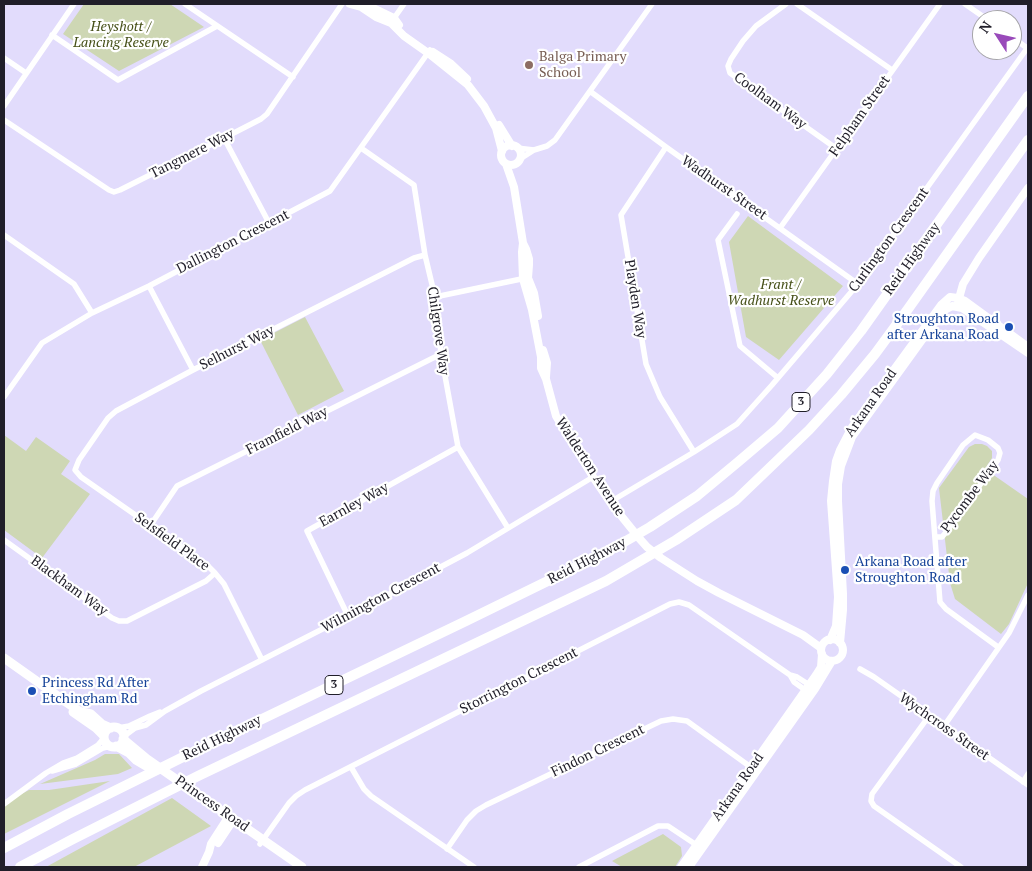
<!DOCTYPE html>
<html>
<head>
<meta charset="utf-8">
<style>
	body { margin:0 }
	#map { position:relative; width:1032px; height:871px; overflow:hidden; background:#e2dcfc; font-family:"PT Serif",serif }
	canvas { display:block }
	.frame { position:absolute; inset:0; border:5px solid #201e29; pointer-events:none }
	.north { position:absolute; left:972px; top:10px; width:50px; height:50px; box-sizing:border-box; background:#fff; border:1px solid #a6a5a9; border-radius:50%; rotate:305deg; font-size:14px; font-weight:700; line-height:20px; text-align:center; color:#201e29 }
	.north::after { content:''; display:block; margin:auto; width:18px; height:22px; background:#994aba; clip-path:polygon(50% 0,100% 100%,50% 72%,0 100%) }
</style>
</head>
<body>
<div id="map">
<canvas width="1032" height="871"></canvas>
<div class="frame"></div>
<div class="north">N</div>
</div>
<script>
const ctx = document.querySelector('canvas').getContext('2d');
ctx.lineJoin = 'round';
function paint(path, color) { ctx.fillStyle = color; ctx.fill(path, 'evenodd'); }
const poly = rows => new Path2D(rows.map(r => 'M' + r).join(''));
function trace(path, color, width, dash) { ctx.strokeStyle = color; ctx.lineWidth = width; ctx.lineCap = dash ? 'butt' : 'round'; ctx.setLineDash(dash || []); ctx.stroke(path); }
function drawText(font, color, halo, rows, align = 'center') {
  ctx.font = font + ' "PT Serif",serif'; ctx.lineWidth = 4.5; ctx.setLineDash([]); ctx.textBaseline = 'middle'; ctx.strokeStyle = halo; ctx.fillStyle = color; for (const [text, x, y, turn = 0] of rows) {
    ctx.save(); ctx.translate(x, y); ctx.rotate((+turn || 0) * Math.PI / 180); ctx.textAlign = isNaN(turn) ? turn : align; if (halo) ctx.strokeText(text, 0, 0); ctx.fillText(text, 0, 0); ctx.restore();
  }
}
paint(poly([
	[84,4,170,4,204,27,119,71,63,34],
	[748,216,843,286,779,360,746,337,729,242],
	[305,317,344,391,298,415,260,340],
	[4,435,26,451,36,437,70,461,61,474,90,494,42,558,4,530],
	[975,444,982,444,987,446,992,451,992,458,985,469,1028,499,1028,583,1009,624,1001,634,955,599,950,583,939,488,969,447],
	[105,754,119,754,132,768,118,774,40,784,95,760],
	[110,781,4,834,4,803,29,790,49,790],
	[172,798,211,826,134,867,46,867],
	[663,834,681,847,682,856,675,867,622,867,612,861]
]), '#ced7b4');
trace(poly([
	[185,4,293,77],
	[786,4,756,26,743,41,731,59,728,66,730,73,837,149],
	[797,4,892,70],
	[965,4,988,20],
	[392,21,404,4],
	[52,35,118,80,217,26],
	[1012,37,1027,48],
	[4,58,26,73],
	[591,92,666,147,858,284],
	[4,106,74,4],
	[4,120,109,190,114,192,120,190,224,138,261,119,267,114,342,4],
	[224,138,269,223],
	[666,147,621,215,646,364,660,397,694,452],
	[361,148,414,185,425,255,435,297,441,354,458,447,508,528],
	[517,148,534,150],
	[520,159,534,150,547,146,555,140,652,4],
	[737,214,718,240,740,346,778,378],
	[780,228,940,4],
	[4,235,74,284,92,313],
	[149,286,193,370],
	[435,297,526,278],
	[4,397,42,343,92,313,149,286,330,191,430,50],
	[610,502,694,452,737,424,772,385,858,284,1028,47],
	[150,526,177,486,441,354],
	[935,537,942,537,947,531,998,460,1000,453,998,448,988,440,975,435,963,445,937,483,933,491,932,501,940,602,946,609,998,647],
	[4,540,112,618,119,621,127,621,206,581,215,573],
	[348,616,307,531,458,447],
	[262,660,224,584,215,573,207,565,81,477,75,470,79,460,108,418,116,411,193,370,414,258,425,255],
	[860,669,874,677,1028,785],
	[790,675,794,682,808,692],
	[929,716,872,794,871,801,874,806,961,867],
	[944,726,1009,633,1028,595],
	[118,728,129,726,150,716,160,712],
	[123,737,135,728,146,725,165,711,201,691,348,616,467,553,593,477],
	[351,767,364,789,371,796,474,867],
	[52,771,76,764,103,748,111,746],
	[1023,782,1028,774],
	[4,804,46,773,63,763,77,758,98,745,104,738],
	[260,844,289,803,296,796,305,790,670,604,679,602,689,605,790,675,797,677,811,686],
	[447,849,467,820,476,811,486,805,661,721,673,719,687,721,752,768],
	[579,867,658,826,668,826,698,846]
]), '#fff', 5.5);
trace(poly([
	[350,4,361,7,376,17,391,23,404,36,428,53,468,85,484,106,496,128,502,151],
	[365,4,394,18,399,25],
	[433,52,450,63,467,79],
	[499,125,512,146],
	'501 155a10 10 0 1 1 20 0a10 10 0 1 1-20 0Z',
	[506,164,514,187,523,243,526,249,529,259,529,265,528,278,534,293,538,316],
	[523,243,522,252,523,279,532,310,541,357,541,368,546,379,556,416,593,477,610,502,639,538,647,547,661,558,697,581,719,593,803,635,821,648],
	[958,302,963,284,979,258,1028,188],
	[543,350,547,363,546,377],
	'821 650a11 11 0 1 1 22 0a11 11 0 1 1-22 0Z',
	[830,640,836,626,838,597,831,501,833,481,836,461,840,450,852,427,941,305,950,297,958,298,965,301,1028,347],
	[840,643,843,610,843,594,838,501,838,484,841,466,852,437,943,311,952,306,962,308,1028,353],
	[218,843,234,819],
	[202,867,209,852,211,844,229,816],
	[681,867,816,675,821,667,822,654],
	[689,867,815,689,832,661]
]), '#fff', 8);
trace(poly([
	[4,658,76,709,81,712,91,714,102,724,111,728],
	[73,712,96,728,104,736],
	'104 737a10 10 0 1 1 20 0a10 10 0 1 1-20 0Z',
	[123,739,147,759,302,867],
	[116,746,129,753,136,760,153,770]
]), '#fff', 9);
trace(poly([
	[4,848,68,814,181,758,466,621,607,552,650,527,697,496,738,462,778,428,827,374,861,331,1028,96],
	[20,867,73,839,198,776,606,581,676,540,736,500,809,430,841,395,875,354,908,309,1028,140]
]), '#fff', 10);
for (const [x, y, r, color] of [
	[529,65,5,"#8d6e63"],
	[1009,327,5,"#1a4fb4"],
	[845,570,5,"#1a4fb4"],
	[32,691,5,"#1a4fb4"]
]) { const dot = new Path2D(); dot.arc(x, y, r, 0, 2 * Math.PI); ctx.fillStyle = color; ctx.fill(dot); trace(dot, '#fff', 2); }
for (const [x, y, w] of [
	[801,402,18],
	[334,685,18]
]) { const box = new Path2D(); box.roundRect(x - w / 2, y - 9.5, w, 19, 4); ctx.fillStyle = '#fff'; ctx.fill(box); trace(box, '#201e29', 1); }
drawText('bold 12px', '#201e29', null, [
	["3",801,402],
	["3",334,685]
]);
drawText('italic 14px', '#465018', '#fff', [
	["Heyshott /",121,27],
	["Lancing Reserve",121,43],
	["Frant /",781,285],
	["Wadhurst Reserve",781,301]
]);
drawText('14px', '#785e54', '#fff', [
	["Balga Primary",539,57],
	["School",539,73]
], 'left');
drawText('14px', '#201e29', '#fff', [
	["Coolham Way",770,101,36],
	["Felpham Street",860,116,-55],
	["Tangmere Way",192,154,-27],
	["Wadhurst Street",724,188,35],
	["Curlington Crescent",889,240,-54],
	["Dallington Crescent",233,242,-27],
	["Reid Highway",912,259,-54],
	["Playden Way",635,299,81],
	["Chilgrove Way",438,331,82],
	["Selhurst Way",237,348,-27],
	["Arkana Road",871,403,-55],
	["Framfield Way",287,431,-27],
	["Walderton Avenue",590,467,57],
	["Pycombe Way",970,497,-53],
	["Earnley Way",354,505,-29],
	["Selsfield Place",172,542,36],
	["Reid Highway",587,561,-27],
	["Blackham Way",69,586,36],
	["Wilmington Crescent",381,598,-28],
	["Storrington Crescent",519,681,-27],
	["Wychcross Street",944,727,35],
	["Reid Highway",222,738,-26],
	["Findon Crescent",598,751,-26],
	["Arkana Road",738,787,-55],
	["Princess Road",212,804,35]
]);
drawText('14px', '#164399', '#fff', [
	["Stroughton Road",999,319,"right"],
	["after Arkana Road",999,335,"right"],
	["Arkana Road after",855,562],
	["Stroughton Road",855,578],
	["Princess Rd After",42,683],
	["Etchingham Rd",42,699]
], 'left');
</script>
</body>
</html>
